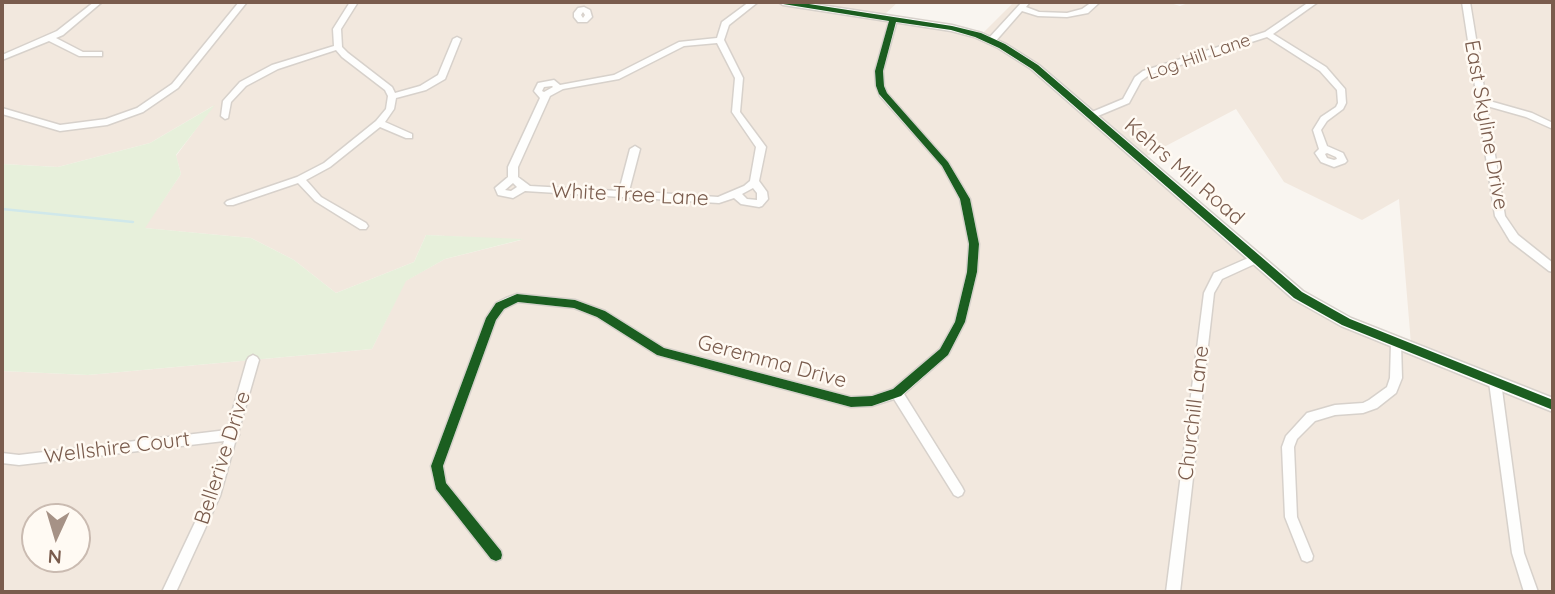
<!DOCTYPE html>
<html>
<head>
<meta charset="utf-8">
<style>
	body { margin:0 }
	#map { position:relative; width:1555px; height:594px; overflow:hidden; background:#f9f5f0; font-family:Quicksand,sans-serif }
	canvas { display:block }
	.frame { position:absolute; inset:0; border:4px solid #7a5c4d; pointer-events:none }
	.north { position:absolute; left:21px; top:503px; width:70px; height:70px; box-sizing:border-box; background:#fffaf3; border:2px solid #cabbb1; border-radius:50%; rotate:184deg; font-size:19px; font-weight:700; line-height:28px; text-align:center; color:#7a5c4d }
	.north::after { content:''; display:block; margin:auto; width:24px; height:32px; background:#a69286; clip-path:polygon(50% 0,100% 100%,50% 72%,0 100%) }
</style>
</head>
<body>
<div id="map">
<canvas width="1555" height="594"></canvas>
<div class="frame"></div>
<div class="north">N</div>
</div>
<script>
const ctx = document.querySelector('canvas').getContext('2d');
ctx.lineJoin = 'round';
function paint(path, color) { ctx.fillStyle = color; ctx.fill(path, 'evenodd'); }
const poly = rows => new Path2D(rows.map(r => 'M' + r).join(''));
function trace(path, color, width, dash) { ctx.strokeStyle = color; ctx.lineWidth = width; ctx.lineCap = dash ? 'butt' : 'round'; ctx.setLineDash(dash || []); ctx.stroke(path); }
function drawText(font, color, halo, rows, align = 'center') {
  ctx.font = font + ' Quicksand,sans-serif'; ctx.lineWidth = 5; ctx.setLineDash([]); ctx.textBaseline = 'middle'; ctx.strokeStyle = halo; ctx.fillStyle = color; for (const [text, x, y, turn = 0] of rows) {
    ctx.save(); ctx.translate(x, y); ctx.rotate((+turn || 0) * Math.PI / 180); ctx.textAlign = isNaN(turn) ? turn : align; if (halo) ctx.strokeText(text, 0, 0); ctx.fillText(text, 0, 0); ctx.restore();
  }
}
paint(poly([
	[2,2,775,2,949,31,986,41,1026,64,1278,284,1553,410,1553,592,2,592,2,371,88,375,372,349,405,281,445,259,521,240,426,235,414,262,336,293,294,260,251,238,144,228,181,174,176,156,213,106,150,143,58,167,2,164],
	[35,517,77,517,77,559,35,559],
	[794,2,898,2,883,16],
	[1014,2,1167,2,1180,6,1191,2,1553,2,1553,399,1411,344,1399,199,1362,220,1284,182,1236,109,1145,157,1041,68,982,34]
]), '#f2e8de');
paint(poly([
	[215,105,176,155,181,174,145,228,251,238,294,260,336,293,414,262,426,235,524,239,445,259,406,281,372,349,88,375,2,371,2,164,58,167,150,143]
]), '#e7f0db');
trace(poly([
	[2,209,133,222]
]), '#d0e8ea', 2.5);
const minor = poly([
	[94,2,102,2,63,35,56,38,83,52,102,52,102,56,79,56,49,41,2,60,2,55,57,31,94,2],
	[239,2,247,2,178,88,143,112,107,125,60,131,2,114,2,108,60,125,106,119,137,108,172,84,239,2],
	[350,2,358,2,341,29,342,47,348,53,392,87,395,93,420,86,438,75,453,39,457,37,461,39,445,79,426,90,396,98,394,109,385,122,412,134,412,138,406,138,380,127,330,167,306,180,321,197,366,223,368,226,366,229,360,229,315,201,298,183,233,205,227,205,225,203,227,201,297,177,324,163,376,121,386,109,388,96,385,90,342,57,336,50,278,69,246,86,231,102,228,118,225,119,221,116,223,101,240,82,272,65,334,46,333,29,350,2],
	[749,2,758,2,729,25,724,40,743,78,740,112,766,147,759,181,767,192,768,199,762,206,759,207,741,204,734,198,719,203,525,191,513,198,498,195,495,188,508,177,508,167,540,98,534,91,538,83,554,80,560,85,614,75,679,42,717,38,722,22,749,2],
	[717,43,735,78,732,112,756,147,750,181,744,186,718,197,629,191,640,149,635,146,630,149,619,191,530,186,518,177,518,167,550,96,563,89,619,79,684,46,717,43],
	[552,86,553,87,544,92,542,91,544,87,552,86],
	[513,183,517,187,511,191,505,190,513,183],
	[753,188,757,193,757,200,747,199,742,194,753,188],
	[1022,2,1030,2,1026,7,1039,12,1067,13,1082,9,1092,2,1100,2,1088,13,1067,17,1038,16,1022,11,994,43,988,43,988,39,1022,2],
	[1309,2,1318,2,1273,34,1326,67,1345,89,1346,103,1343,109,1327,121,1321,130,1327,146,1343,153,1347,161,1345,163,1334,167,1321,162,1315,153,1319,149,1313,130,1321,117,1336,107,1338,103,1337,90,1320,71,1267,37,1149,75,1141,81,1129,103,1093,118,1090,119,1086,116,1087,114,1123,99,1135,77,1143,71,1265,32,1309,2],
	[1327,153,1336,157,1337,159,1334,160,1327,158,1325,154,1327,153],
	[1462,2,1470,2,1486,100,1532,113,1553,123,1553,129,1526,117,1487,106,1505,216,1518,235,1553,263,1553,272,1549,271,1510,241,1495,216,1462,2],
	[584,7,590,10,592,17,587,22,578,22,574,17,574,13,578,8,584,7],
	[583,12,585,15,583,18,581,15,583,12],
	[890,18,893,18,897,20,883,71,884,86,887,93,948,162,970,199,979,244,977,272,965,322,948,355,904,394,962,487,964,491,962,495,958,497,954,495,894,399,872,406,851,407,657,355,597,317,574,308,518,302,504,309,496,320,443,466,446,483,501,551,502,555,501,559,496,561,491,559,436,489,431,466,486,318,496,303,506,298,517,294,575,300,605,311,664,348,851,397,872,396,893,389,940,349,955,322,967,272,969,244,960,199,942,166,880,96,876,86,875,71,890,18],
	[1255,255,1260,259,1259,262,1222,279,1214,293,1180,592,1166,592,1204,293,1214,273,1255,255],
	[1396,339,1400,340,1401,343,1402,378,1396,393,1377,408,1363,413,1335,415,1315,421,1297,439,1294,447,1297,517,1313,556,1312,560,1307,562,1302,560,1285,517,1282,447,1286,436,1307,413,1335,405,1363,403,1369,400,1387,387,1390,378,1391,343,1392,340,1396,339],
	[253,355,257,357,259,360,238,433,239,435,236,439,220,496,176,592,162,592,208,495,224,441,19,465,2,463,2,453,19,455,227,430,247,360,249,357,253,355],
	[1495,377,1499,379,1501,382,1524,553,1538,592,1524,592,1512,553,1489,382,1491,379,1495,377]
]);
const tertiary = poly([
	[778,2,801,2,952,25,982,33,1006,44,1039,65,1303,291,1351,318,1553,398,1553,412,1341,326,1293,299,1031,69,998,48,974,37,951,31,783,5,778,2]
]);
trace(minor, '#d7d1cb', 3);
trace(tertiary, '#d7d1cb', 3);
paint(minor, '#fefefd');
paint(tertiary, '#fefefd');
paint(poly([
	[779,2,796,2,952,26,981,33,1005,44,1038,65,1302,292,1350,319,1553,400,1553,410,1342,325,1294,298,1032,69,999,48,975,37,951,30,896,22,883,71,884,86,887,93,948,162,970,199,979,244,977,272,965,322,948,355,901,396,872,406,851,407,657,355,597,317,574,308,518,302,504,309,496,320,443,466,446,483,501,551,502,555,501,559,496,561,491,559,436,489,431,466,486,318,496,303,517,294,575,300,605,311,664,348,851,397,872,396,893,389,940,349,955,322,967,272,969,244,960,199,942,166,879,94,876,86,875,71,889,21,783,4,779,2]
]), '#1b5e20');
drawText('18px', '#7a5c4d', '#fffaf3', [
	["Log Hill Lane",1199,57,-19]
]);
drawText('21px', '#7a5c4d', '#fffaf3', [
	["East Skyline Drive",1486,125,80],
	["Kehrs Mill Road",1184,172,41],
	["White Tree Lane",630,195,3],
	["Geremma Drive",772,362,15],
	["Churchill Lane",1194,413,-83],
	["Wellshire Court",117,448,-7],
	["Bellerive Drive",223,458,-72]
]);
</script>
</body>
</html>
